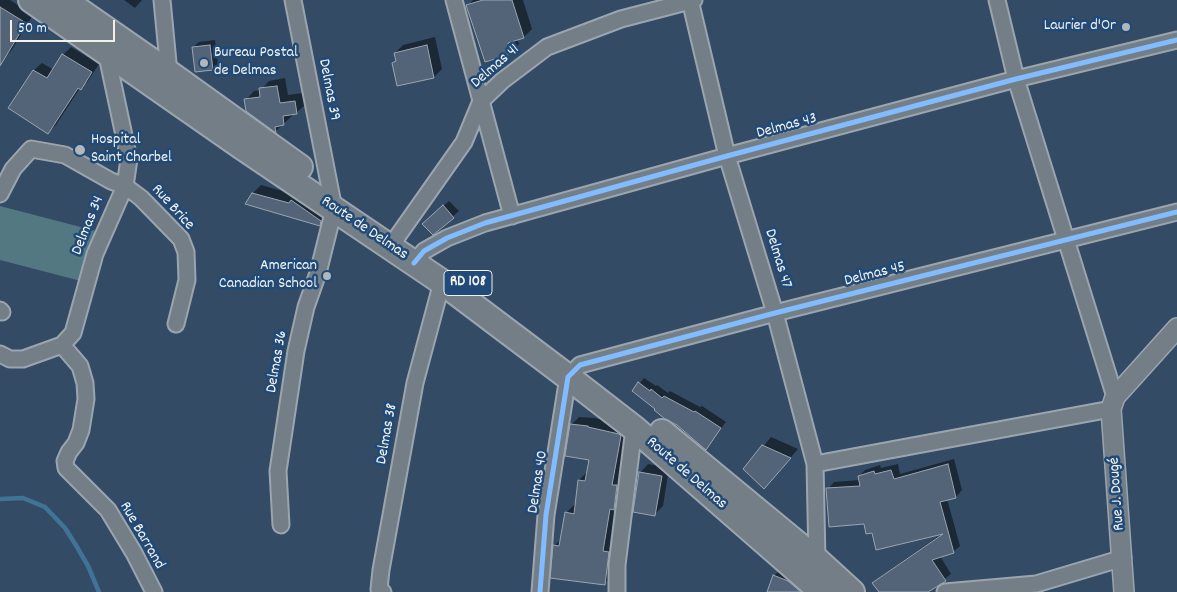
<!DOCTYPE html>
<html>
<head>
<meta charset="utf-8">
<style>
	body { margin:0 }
	#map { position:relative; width:1177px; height:592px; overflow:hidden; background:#344b65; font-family:Dekko,sans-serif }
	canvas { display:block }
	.scale { position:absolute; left:10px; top:20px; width:105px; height:22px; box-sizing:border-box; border:2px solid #f4f1e8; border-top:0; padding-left:6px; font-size:15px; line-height:18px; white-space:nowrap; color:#f4f1e8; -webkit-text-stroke:4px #1f4a7a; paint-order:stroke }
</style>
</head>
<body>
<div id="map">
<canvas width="1177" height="592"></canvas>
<div class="scale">50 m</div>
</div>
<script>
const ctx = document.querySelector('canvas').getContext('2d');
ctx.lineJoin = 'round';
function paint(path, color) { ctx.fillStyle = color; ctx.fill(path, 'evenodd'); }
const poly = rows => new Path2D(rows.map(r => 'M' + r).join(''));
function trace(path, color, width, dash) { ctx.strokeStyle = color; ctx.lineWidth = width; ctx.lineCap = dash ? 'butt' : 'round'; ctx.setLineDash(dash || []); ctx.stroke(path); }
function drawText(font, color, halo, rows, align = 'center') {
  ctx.font = font + ' Dekko,sans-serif'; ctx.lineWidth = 5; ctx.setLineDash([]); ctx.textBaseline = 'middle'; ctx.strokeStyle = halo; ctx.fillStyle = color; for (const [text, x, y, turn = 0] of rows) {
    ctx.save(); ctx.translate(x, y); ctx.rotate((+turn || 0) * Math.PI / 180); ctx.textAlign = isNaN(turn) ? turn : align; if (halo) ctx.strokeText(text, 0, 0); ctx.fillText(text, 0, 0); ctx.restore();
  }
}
paint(poly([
	[0,206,96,231,81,281,0,260]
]), '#537881');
paint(poly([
	[0,0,10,0,33,15,11,51,3,59,0,58],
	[124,0,142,0,135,8],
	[473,0,523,0,532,29,524,37,517,39,519,44,511,53,486,61,468,6],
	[435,37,442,69,434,77,397,60,395,53,403,45],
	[215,40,218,64,213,69,193,47,199,42],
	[71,47,99,64,88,81,81,88,80,88,56,125,48,132,10,108,34,70,42,63,54,70,63,55],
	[285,78,288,95,303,93,305,105,296,113,292,114,292,116,276,131,247,111,246,100,254,91,261,90,269,81],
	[261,185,297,195,328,216,320,225,253,193],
	[449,201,459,211,433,234,429,218],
	[644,378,656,386,657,385,668,393,670,391,700,407,702,406,726,422,706,448,634,390],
	[579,417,595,418,629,427,620,477,625,478,617,505,610,544,616,544,612,576,604,584,554,546,561,539,566,513,574,505,576,505,579,480,587,472,590,459,571,425],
	[771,437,798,449,772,479,745,469],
	[954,459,962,490,956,497,947,499,960,546,953,552,940,556,951,574,928,592,881,592,874,583,880,577,944,532,873,531,828,489,834,482,860,480,859,476,865,470,880,465,881,468,898,464,900,474],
	[648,464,669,468,663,506,655,514,640,473],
	[782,568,812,592,768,592,774,576]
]), '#0007');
trace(poly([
	[0,499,23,498,45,507,65,528,77,547,88,566,99,592]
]), '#3f7496', 4.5);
const building = poly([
	[483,0,512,0,524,38,508,43,511,54,485,62,466,5,483,0],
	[0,7,26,23,0,66,0,7],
	[210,45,213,70,195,72,192,47,210,45],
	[427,45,434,78,397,86,392,63,396,61,394,53,427,45],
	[62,54,92,72,81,90,78,88,48,134,8,108,33,70,47,78,62,54],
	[277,86,280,103,295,101,297,114,283,116,284,125,275,127,276,133,246,111,244,99,260,97,259,88,277,86],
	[252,193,289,203,291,200,321,221,320,226,245,204,252,193],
	[443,205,454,218,433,235,422,224,443,205],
	[638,382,650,391,651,389,662,398,664,396,694,412,695,411,721,428,706,450,677,425,665,419,654,410,655,409,632,391,638,382],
	[570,424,588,426,588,427,619,434,621,436,612,485,617,485,614,510,610,509,603,551,609,552,605,585,550,578,553,545,559,546,565,512,574,514,578,480,585,481,589,460,565,456,570,424],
	[762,445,791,458,764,489,743,469,762,445],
	[948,464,956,498,940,502,954,553,932,560,946,581,928,592,879,592,872,583,943,534,876,550,872,533,866,534,864,524,829,527,826,488,860,486,858,476,874,471,875,474,891,470,894,479,948,464],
	[639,472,662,476,655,516,633,512,639,472],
	[773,575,788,581,801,592,767,592,773,575]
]);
paint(building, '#536479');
trace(building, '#9ba5af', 1);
const minor = poly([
	[162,0,169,73,166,77],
	[454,0,512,216],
	[690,0,727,156,775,313,815,464,817,560],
	[997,0,1016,79,1115,397],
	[0,194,13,169,31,149,65,155,111,181,125,186,141,198,181,239,186,252,187,280,176,324],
	[390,247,464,142,481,101,502,81,547,47,621,19,694,0],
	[414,263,424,251,447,238,485,223,727,156,1016,79,1177,40],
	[0,310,2,312],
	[62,345,80,366,85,383,86,399,81,430,76,443,69,452,65,461,66,468,108,510,134,553,154,592],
	[0,354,10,359,23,359,62,345,73,333,95,254,125,186,129,159,106,51],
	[815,464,1111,409],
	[281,525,278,471,296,351,306,307,318,273,334,209,293,0],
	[383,592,379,589,381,570,415,383,442,282],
	[540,592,546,515,568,377,580,365,775,313,1177,212],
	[617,592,617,565,634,428],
	[945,592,1036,584,1123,558]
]);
const tertiary = poly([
	[1124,592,1111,409,1115,397,1177,328]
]);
const primary = poly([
	[31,0,242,147,442,282,568,377,634,428,822,592],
	[64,0,169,73,300,167],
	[662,432,817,560,852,592]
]);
trace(minor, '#9ba5af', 19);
trace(tertiary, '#9ba5af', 22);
trace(primary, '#9ba5af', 28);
trace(minor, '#737e87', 15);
trace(tertiary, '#737e87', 19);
trace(primary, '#737e87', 24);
trace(poly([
	[414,263,424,251,447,238,485,223,727,156,1016,79,1177,40],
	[540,592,546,515,568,377,580,365,775,313,1177,212]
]), '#80bcff', 5);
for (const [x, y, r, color] of [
	[1126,27,5,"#b1b7ba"],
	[204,63,5,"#b1b7ba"],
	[80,150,6,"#b1b7ba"],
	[327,276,5,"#b1b7ba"]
]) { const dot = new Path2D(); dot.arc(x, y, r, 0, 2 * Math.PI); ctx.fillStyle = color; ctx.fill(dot); trace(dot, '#1f4a7a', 2); }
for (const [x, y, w] of [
	[468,283,48]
]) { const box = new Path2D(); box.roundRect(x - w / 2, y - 12.5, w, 25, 4); ctx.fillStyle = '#1f4a7a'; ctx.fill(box); trace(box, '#f4f1e8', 1); }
drawText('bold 15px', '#f4f1e8', null, [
	["RD 108",468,283]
]);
drawText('16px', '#f4f1e8', '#1f4a7a', [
	["Laurier d'Or",1116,27],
	["Bureau Postal",214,54,"left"],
	["de Delmas",214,72,"left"],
	["Hospital",91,141,"left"],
	["Saint Charbel",91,159,"left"],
	["American",317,267],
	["Canadian School",317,285]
], 'right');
drawText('16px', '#f4f1e8', '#1f4a7a', [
	["Delmas 41",496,67,-41],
	["Delmas 39",328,90,79],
	["Delmas 43",787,127,-15],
	["Rue Brice",172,208,48],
	["Delmas 34",89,226,-68],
	["Route de Delmas",364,229,34],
	["Delmas 47",777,259,73],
	["Delmas 45",875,275,-14],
	["Delmas 36",278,362,-80],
	["Delmas 38",388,434,-80],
	["Route de Delmas",686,474,41],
	["Delmas 40",539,482,-81],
	["Rue J. Dougé",1118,494,-94],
	["Rue Barrand",141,536,60]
]);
</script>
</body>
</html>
